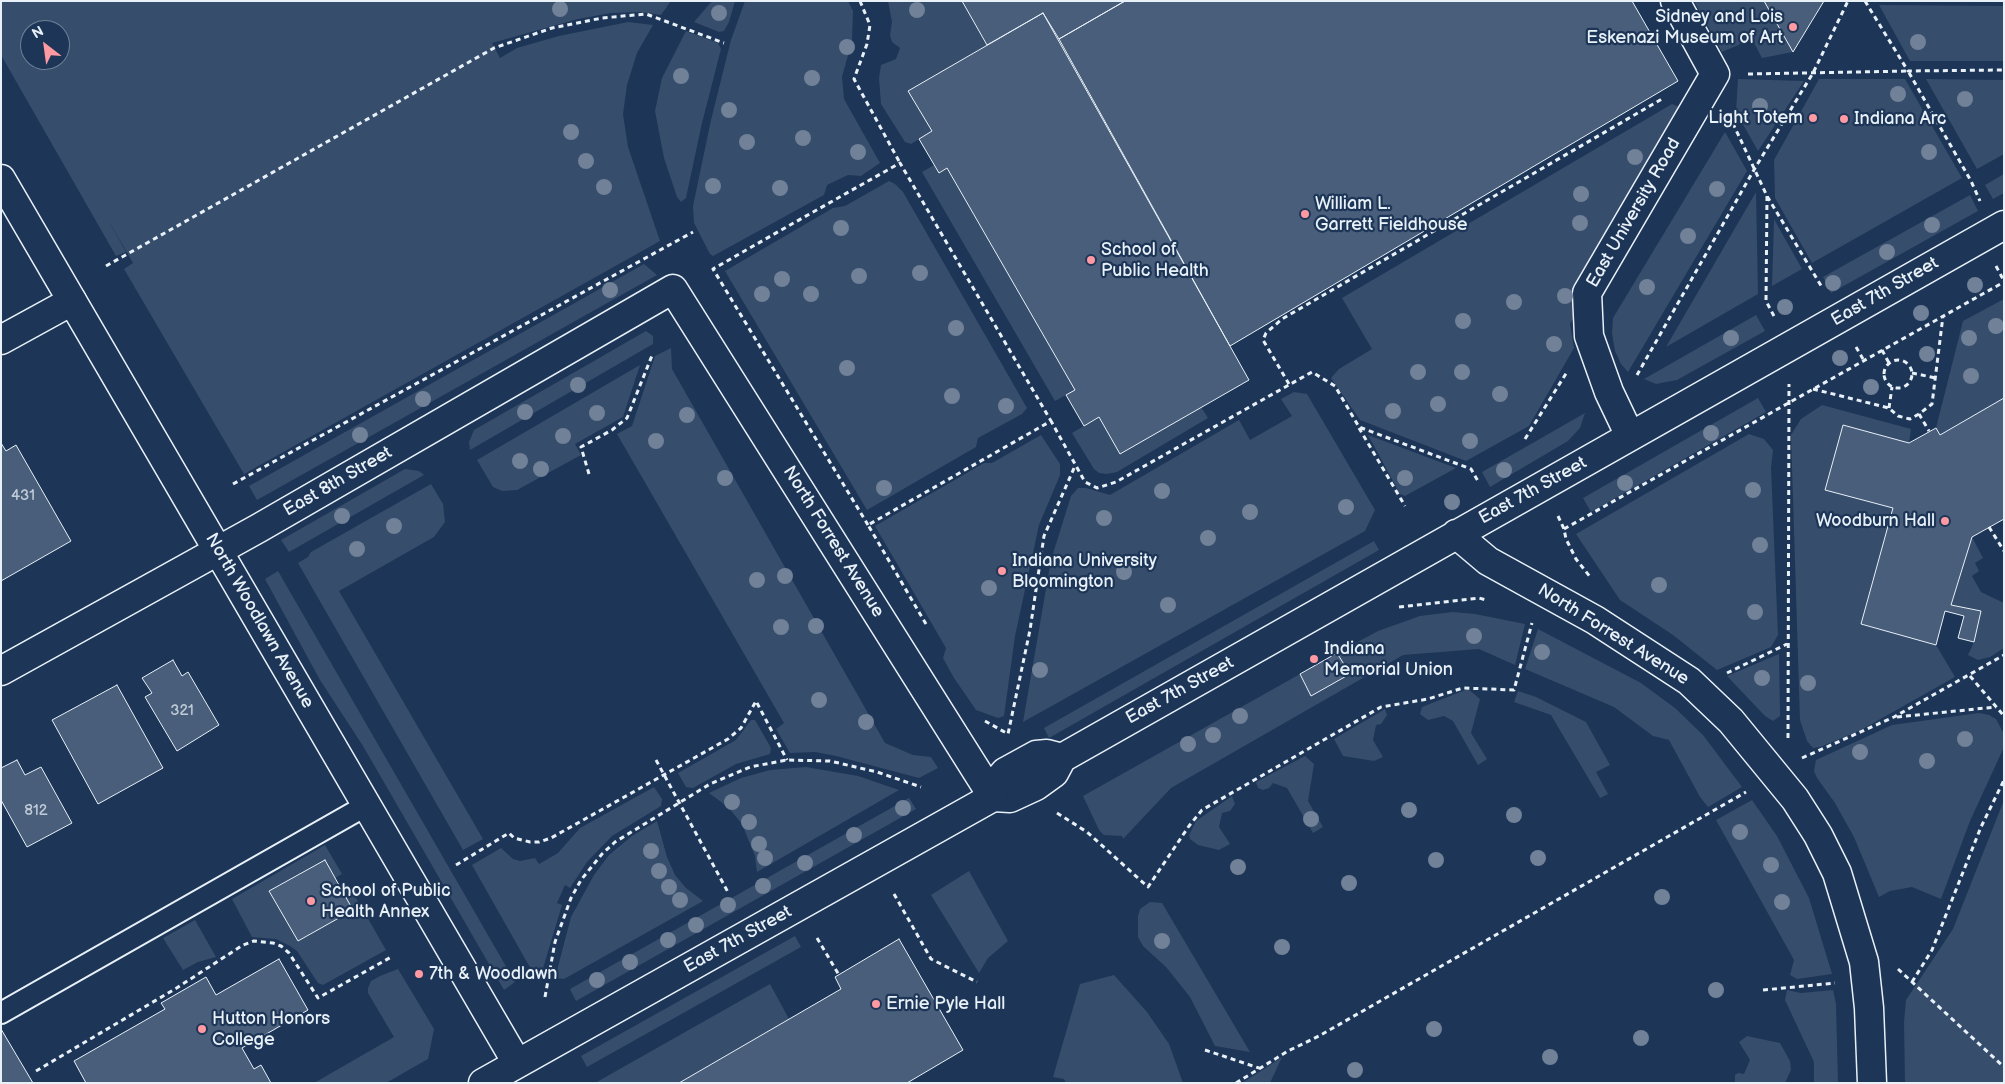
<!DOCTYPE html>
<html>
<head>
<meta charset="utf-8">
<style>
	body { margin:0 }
	#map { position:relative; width:2005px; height:1084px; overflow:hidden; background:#1d3557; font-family:"Balsamiq Sans",sans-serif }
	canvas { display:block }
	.frame { position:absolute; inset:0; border:2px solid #e8f1f8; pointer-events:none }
	.north { position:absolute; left:20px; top:20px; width:50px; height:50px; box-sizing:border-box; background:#1d3557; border:1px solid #6e8097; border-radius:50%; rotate:330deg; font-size:14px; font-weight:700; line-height:20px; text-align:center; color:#e8f1f8 }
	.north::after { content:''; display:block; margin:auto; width:18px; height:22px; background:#ff9aa2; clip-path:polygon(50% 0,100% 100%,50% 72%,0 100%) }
</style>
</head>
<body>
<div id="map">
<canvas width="2005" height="1084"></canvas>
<div class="frame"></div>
<div class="north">N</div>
</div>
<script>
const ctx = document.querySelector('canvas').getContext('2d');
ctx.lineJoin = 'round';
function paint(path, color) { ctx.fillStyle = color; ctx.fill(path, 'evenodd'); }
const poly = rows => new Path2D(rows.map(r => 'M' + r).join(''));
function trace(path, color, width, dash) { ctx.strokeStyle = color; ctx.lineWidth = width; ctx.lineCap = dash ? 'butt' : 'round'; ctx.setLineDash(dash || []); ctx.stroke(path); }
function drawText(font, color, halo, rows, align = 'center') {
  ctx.font = font + ' "Balsamiq Sans",sans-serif'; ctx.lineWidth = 4.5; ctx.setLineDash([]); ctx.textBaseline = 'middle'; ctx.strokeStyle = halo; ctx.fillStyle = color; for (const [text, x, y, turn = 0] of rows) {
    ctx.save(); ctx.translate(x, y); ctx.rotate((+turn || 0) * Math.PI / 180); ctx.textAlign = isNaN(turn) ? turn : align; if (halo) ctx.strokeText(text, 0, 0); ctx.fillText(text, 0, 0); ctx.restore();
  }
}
paint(poly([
	[1,1,671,1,661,15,641,12,611,13,578,19,492,43,500,58,517,48,559,36,628,22,653,25,637,53,627,85,623,114,628,147,660,241,244,474,124,269,133,263,106,216,126,252,116,256,1,55],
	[30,30,60,30,60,60,30,60],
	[712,1,735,1,729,22,724,31,719,32,694,22],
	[745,1,848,1,853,11,852,41,842,77,844,99,880,163,861,176,848,175,827,185,824,195,713,256,710,254,694,223,693,206,711,120,731,40],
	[888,1,962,1,987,45,909,91,932,131,911,144,905,142,881,104,879,78,881,65,896,59,900,48,892,42,890,35,892,22],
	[1694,1,1764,1,1793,52,1762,58,1752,39,1722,52],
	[1879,5,2004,6,2004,61,1910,61],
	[686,31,718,43,721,49,702,123,686,198,681,202,677,197,664,158,655,111,662,78],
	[1738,79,1804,81,1758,151,1736,112],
	[1819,79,1905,79,1962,178,1812,263,1775,198,1774,160],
	[1926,79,2004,80,2004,154,1977,169],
	[1672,104,1682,108,1684,115,1570,324,1574,348,1529,426,1466,461,1360,420,1331,378,1339,369,1372,349,1342,298],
	[1725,132,1747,171,1628,372,1621,364,1615,351,1612,333,1613,318],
	[934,165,939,173,947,168,1075,390,1055,401,922,172],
	[2004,174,2004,193,1993,199,1985,185],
	[889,181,895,184,903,192,1027,408,1022,414,978,438,976,447,867,510,725,271,833,208,845,206],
	[1756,192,1758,294,1666,347],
	[1970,195,1978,211,1831,293,1823,277],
	[1774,219,1802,269,1772,286],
	[644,264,657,275,257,500,249,486],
	[2004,299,2004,398,1940,435,1936,428,1963,321],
	[1756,315,1765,331,1677,380,1656,384,1644,379],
	[646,331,653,336,653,344,470,450,469,442,474,430],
	[671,348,672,369,885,743,913,755,931,757,938,768,919,778,836,756,815,752,790,753,776,729,784,723,617,434,632,426,655,356],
	[640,365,623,417,575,444,581,455,517,490,502,491,493,487,477,460],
	[1294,392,1307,394,1375,510,1365,531,1023,722,1051,560,1071,496,1078,488,1086,488,1110,495,1239,420,1250,440,1292,416,1281,399],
	[1758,398,1766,412,1591,512,1583,498],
	[1822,405,1911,429,1909,443,1843,425,1825,489,1893,508,1861,624,1936,645,1955,677,1861,730,1820,747,1813,748,1807,741,1800,720,1791,435,1801,419],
	[1201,407,1208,418,1117,472,1107,474,1099,473,1094,469,1072,433,1099,417],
	[1585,413,1580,428,1568,441,1490,487,1482,472],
	[1749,434,1764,439,1773,450,1771,468,1778,635,1771,647,1717,670,1673,635,1620,600,1576,534],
	[1041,435,1060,464,1060,475,1039,525,1015,636,1004,716,998,718,976,710,954,678,943,658,946,648,875,526,984,463,992,463],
	[1368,435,1456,468,1405,496,1400,494],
	[405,469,419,471,424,475,289,552,281,540],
	[431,484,443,504,445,522,434,537,339,591,483,839,463,850,298,563,308,557,311,552],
	[1972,537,1983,558,1975,563,1979,571,1972,576,1981,592,2004,603,2004,648,1990,657,1978,660,1968,655,1974,642,1981,612,1951,605],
	[1374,541,1379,550,1049,738,1044,728],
	[278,571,515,982,504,990,363,746,320,680,265,579],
	[1453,612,1475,614,1525,624,1515,665,1479,649,1403,655,1171,788,1123,839,1122,836,1104,835,1099,830,1083,796,1300,674,1312,695,1350,674,1337,653,1378,631,1420,616],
	[1538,629,1641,683,1675,708,1703,735,1742,787,1708,807,1700,797,1669,740,1653,736,1614,707,1525,669],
	[1779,654,1780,712,1780,716,1773,721,1765,716,1727,676],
	[1468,689,1480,699,1471,733,1487,759,1478,765,1453,721,1444,716,1428,720,1420,714,1422,707],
	[1518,691,1536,697,1586,722,1610,765,1596,772,1608,794,1600,798,1551,715,1514,702],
	[1385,709,1387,715,1381,724,1376,725,1373,740,1383,757,1374,761,1343,756,1334,739],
	[1979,713,1989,715,1996,719,2004,734,2004,747,1970,821,1941,899,1912,887,1890,891,1879,897,1854,837,1835,803,1817,778,1814,771,1816,760,1892,725],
	[751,720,755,720,771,748,770,754,736,764,693,788,686,787,678,773,736,740],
	[1305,756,1314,764,1308,801,1323,827,1313,833,1287,788,1273,783,1269,788,1263,790,1258,788,1256,782],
	[806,767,858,776,899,790,757,872,755,856,742,824,728,807,709,793,741,778,770,770],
	[654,787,662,799,661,806,612,836,587,862,570,888,565,885,557,903,562,905,541,975,532,971,472,865,501,848,513,859,520,861,535,858,539,864,558,853,580,828],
	[1232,796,1235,804,1230,811,1222,813,1219,827,1230,844,1219,850,1198,845,1190,839,1189,835,1196,821],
	[909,798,916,809,576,1001,570,989],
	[1752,800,1777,836,1809,898,1832,974,1797,979,1790,975,1794,960,1716,820],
	[2004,800,2004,1083,1905,1083,1904,1022,1906,1000,1953,929],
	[657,821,667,857,675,875,686,888,703,901,564,979,555,978,571,917,594,875,609,855,632,836],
	[325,845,342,874,335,878,325,860,269,891,298,941,353,910,341,888,348,884,386,950,323,985,318,983,297,951,290,946,276,939,252,937,232,899],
	[969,871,1008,941,988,958,979,973,931,895],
	[1150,902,1162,903,1250,1052,1215,1046,1190,997,1166,967,1143,946,1138,937,1138,916,1140,909],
	[195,920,216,957,198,962,183,970,163,938],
	[795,936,801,947,587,1067,581,1056],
	[398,969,434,1029,428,1059,386,1083,314,1083,394,1037,368,993,368,988,371,981,380,976],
	[1114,975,1147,1012,1169,1044,1183,1083,1066,1083,1064,1079,1053,1077,1080,984],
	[770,984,789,1019,679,1083,595,1083],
	[1787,990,1801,993,1833,990,1836,1004,1838,1083,1814,1083,1814,1062,1785,1000],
	[1747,1036,1780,1043,1790,1061,1791,1070,1785,1083,1735,1083,1735,1075,1738,1073,1744,1074,1750,1060,1739,1042],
	[1282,1057,1270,1083,1242,1083,1261,1071]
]), '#374d6c');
const building = poly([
	[962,1,1125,1,1059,39,1043,13,987,45,962,1],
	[1125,1,1632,1,1678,81,1230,346,1059,39,1125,1],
	[1764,1,1824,1,1793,52,1764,1],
	[1043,13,1249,380,1120,454,1099,417,1084,426,1066,395,1075,390,947,168,939,173,919,139,932,131,908,91,1043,13],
	[2004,398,2004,519,1972,537,1951,605,1981,611,1974,642,1958,638,1964,616,1945,611,1936,645,1861,624,1893,508,1825,490,1843,425,1909,443,1936,428,1940,435,2004,398],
	[1,443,6,451,16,445,71,541,1,581,1,443],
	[1337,653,1350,674,1311,696,1300,674,1337,653],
	[173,660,182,676,188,672,219,725,177,751,145,697,152,693,142,678,173,660],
	[117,685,163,768,98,804,52,720,117,685],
	[17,760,25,775,41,767,72,823,27,847,1,800,1,768,17,760],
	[325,860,353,910,298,941,269,891,325,860],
	[899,939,963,1050,907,1083,679,1083,841,989,835,977,899,939],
	[279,959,308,1010,242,1048,254,1069,261,1065,271,1083,86,1083,74,1061,165,1009,161,1003,206,977,216,995,279,959],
	[1,1029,33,1083,1,1083,1,1029]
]);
paint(building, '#495e7a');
trace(building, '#e8f1f8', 1);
const service = poly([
	[1,1013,367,805]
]);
const minor = poly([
	[1,340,72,301],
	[1630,436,1609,392,1589,336,1587,293,1715,74,1675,1],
	[1456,534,1488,561,1595,620,1689,681,1731,721,1795,799,1818,835,1837,873,1864,962,1869,1008,1872,1083],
	[1,671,259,528,673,289,993,797],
	[993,797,1010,798,1036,786,1054,773,1062,758,2004,225],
	[993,797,999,779,1005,772,1036,755,1047,754,1062,758]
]);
const tertiary = poly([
	[1,179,517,1063],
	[483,1083,993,797]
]);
trace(service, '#e8f1f8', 24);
trace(minor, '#e8f1f8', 31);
trace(tertiary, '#e8f1f8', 31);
trace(poly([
	[860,1,870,25,867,44,854,79,900,163],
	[1865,1,1908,71,2004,70],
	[1748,74,1908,71,1971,181,1980,201],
	[1729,115,1767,196,1823,289],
	[1767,196,1766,301,1775,318],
	[106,266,494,48,552,28,602,18,646,14,724,43],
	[1996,266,2004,281],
	[1856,347,1863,359],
	[1882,350,1889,363],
	'1884 374a14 14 0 1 1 28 0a14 14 0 1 1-28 0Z',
	[1912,373,1936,378],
	[1637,375,1755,168,1813,73,1848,1],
	[1289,384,1263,340,1266,333,1282,319,1662,99],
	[1813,389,1889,408,1898,416,1910,419,1919,414,1932,404,1943,316],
	[1889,408,1892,387],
	[1919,414,1929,431],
	[1359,428,1405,506],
	[1525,439,1567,372],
	[589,474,581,447,612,430,627,418,653,353],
	[233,484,693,232],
	[1558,516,1564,529,1566,539,1576,559,1591,578],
	[868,525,713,269,783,229,900,163,1051,421],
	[1989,527,2004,551],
	[1564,529,2004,282],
	[1399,607,1479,598,1486,600],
	[926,624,868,525,1051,421,1085,482,1097,488,1116,482,1312,372,1335,386,1359,427,1471,469,1479,483],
	[1727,673,1787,644],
	[1970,676,2004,716],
	[1897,717,1996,707],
	[985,721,1008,734,1030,630,1044,536,1075,466],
	[1788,738,1789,384],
	[1802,758,1894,717,2004,655],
	[656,760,729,894],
	[1057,813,1087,832,1148,887,1189,826,1202,810,1381,707,1428,699,1463,688,1514,690,1532,623],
	[456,865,509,833,514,838,530,842,539,842,551,838,728,739,741,728,756,701,787,760],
	[894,894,931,959,977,982],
	[817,938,839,975],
	[1898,969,2004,1067],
	[1912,982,1932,950,1981,827,2004,780],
	[1763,990,1835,983],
	[545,997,555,942,571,898,581,880,602,854,615,842,710,784,750,767,787,760,830,761,877,772,921,787],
	[1205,1050,1259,1068],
	[36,1071,175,989,243,945,254,941,273,943,281,946,289,953,318,998,393,956],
	[1236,1083,1288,1051,1319,1036,1746,792]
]), '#e8f1f8', 3, [5, 4]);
trace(service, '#1d3557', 20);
trace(minor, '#1d3557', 28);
trace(tertiary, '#1d3557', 28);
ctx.fillStyle = '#708198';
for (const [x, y] of [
	[560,9],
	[917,10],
	[719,13],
	[1918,42],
	[847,47],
	[681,76],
	[812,78],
	[1898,94],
	[1965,99],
	[1760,106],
	[729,110],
	[571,132],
	[803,138],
	[747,142],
	[858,152],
	[1929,152],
	[1635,157],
	[586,161],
	[713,186],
	[604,187],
	[780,188],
	[1717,189],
	[1581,194],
	[1580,223],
	[1932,225],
	[841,228],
	[1688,236],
	[1887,252],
	[920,273],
	[859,276],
	[782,279],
	[1833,283],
	[1975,285],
	[1647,287],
	[610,290],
	[762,294],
	[811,294],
	[1565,296],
	[1514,302],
	[1785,307],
	[1921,313],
	[1463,321],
	[1996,326],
	[956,328],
	[1731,338],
	[1969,338],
	[1554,344],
	[1927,354],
	[1840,358],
	[847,368],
	[1418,372],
	[1462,372],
	[1971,376],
	[578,385],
	[1871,387],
	[1500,394],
	[952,396],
	[423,399],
	[1438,404],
	[1006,406],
	[1393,411],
	[525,412],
	[597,413],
	[687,415],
	[1711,433],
	[360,435],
	[563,436],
	[656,441],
	[1470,441],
	[520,461],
	[541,469],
	[1504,470],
	[725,478],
	[1405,478],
	[1625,483],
	[884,488],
	[1753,490],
	[1162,491],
	[1452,502],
	[1346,507],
	[1250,512],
	[342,516],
	[1104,518],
	[394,526],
	[1208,538],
	[1760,545],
	[357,549],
	[1124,572],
	[785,576],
	[757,580],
	[1659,585],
	[989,588],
	[1168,605],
	[1755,612],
	[816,626],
	[781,627],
	[1474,636],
	[1542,652],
	[1040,670],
	[1762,678],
	[1808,683],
	[819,700],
	[1240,716],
	[866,722],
	[1213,735],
	[1965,739],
	[1188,744],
	[1860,752],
	[1927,761],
	[732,802],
	[903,808],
	[1409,810],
	[1514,815],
	[1311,819],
	[749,822],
	[1740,832],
	[854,835],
	[759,844],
	[651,851],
	[765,858],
	[1538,858],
	[1436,860],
	[805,863],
	[1771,865],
	[1238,867],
	[659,871],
	[1349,883],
	[763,886],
	[669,887],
	[1662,897],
	[680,900],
	[1782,902],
	[728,905],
	[696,925],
	[668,940],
	[1162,941],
	[1282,947],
	[630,962],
	[597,980],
	[1716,990],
	[1434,1029],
	[1641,1038],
	[1550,1057],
	[1355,1070]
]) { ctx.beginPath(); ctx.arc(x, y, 8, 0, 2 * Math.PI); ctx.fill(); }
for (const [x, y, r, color] of [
	[1793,27,5,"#ff9aa2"],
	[1813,118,5,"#ff9aa2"],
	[1844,119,5,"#ff9aa2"],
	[1305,214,5,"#ff9aa2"],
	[1091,260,5,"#ff9aa2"],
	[1945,521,5,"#ff9aa2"],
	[1002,571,5,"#ff9aa2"],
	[1314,659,5,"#ff9aa2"],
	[311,901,5,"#ff9aa2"],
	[419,974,5,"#ff9aa2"],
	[876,1004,5,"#ff9aa2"],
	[202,1029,5,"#ff9aa2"]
]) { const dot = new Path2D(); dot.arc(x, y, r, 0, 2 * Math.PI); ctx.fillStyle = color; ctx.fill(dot); trace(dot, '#1d3557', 2); }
drawText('15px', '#c0ccd8', null, [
	["431",23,496],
	["321",182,711],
	["812",36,811]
]);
drawText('18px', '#e8f1f8', '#1d3557', [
	["Sidney and Lois",1783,17,"right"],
	["Eskenazi Museum of Art",1783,38,"right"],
	["Light Totem",1803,118,"right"],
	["Indiana Arc",1854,119],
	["William L.",1315,204],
	["Garrett Fieldhouse",1315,225],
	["School of",1101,250],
	["Public Health",1101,271],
	["Woodburn Hall",1935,521,"right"],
	["Indiana University",1012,561],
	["Bloomington",1012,582],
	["Indiana",1324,649],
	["Memorial Union",1324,670],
	["School of Public",321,891],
	["Health Annex",321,912],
	["7th & Woodlawn",429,974],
	["Ernie Pyle Hall",886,1004],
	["Hutton Honors",212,1019],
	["College",212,1040]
], 'left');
drawText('18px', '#e8f1f8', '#1d3557', [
	["East University Road",1634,213,-60],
	["East 7th Street",1885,292,-30],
	["East 8th Street",338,482,-30],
	["East 7th Street",1533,491,-29],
	["North Forrest Avenue",833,542,58],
	["North Woodlawn Avenue",259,621,60],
	["North Forrest Avenue",1613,635,32],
	["East 7th Street",1180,691,-29],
	["East 7th Street",738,940,-29]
]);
</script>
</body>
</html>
